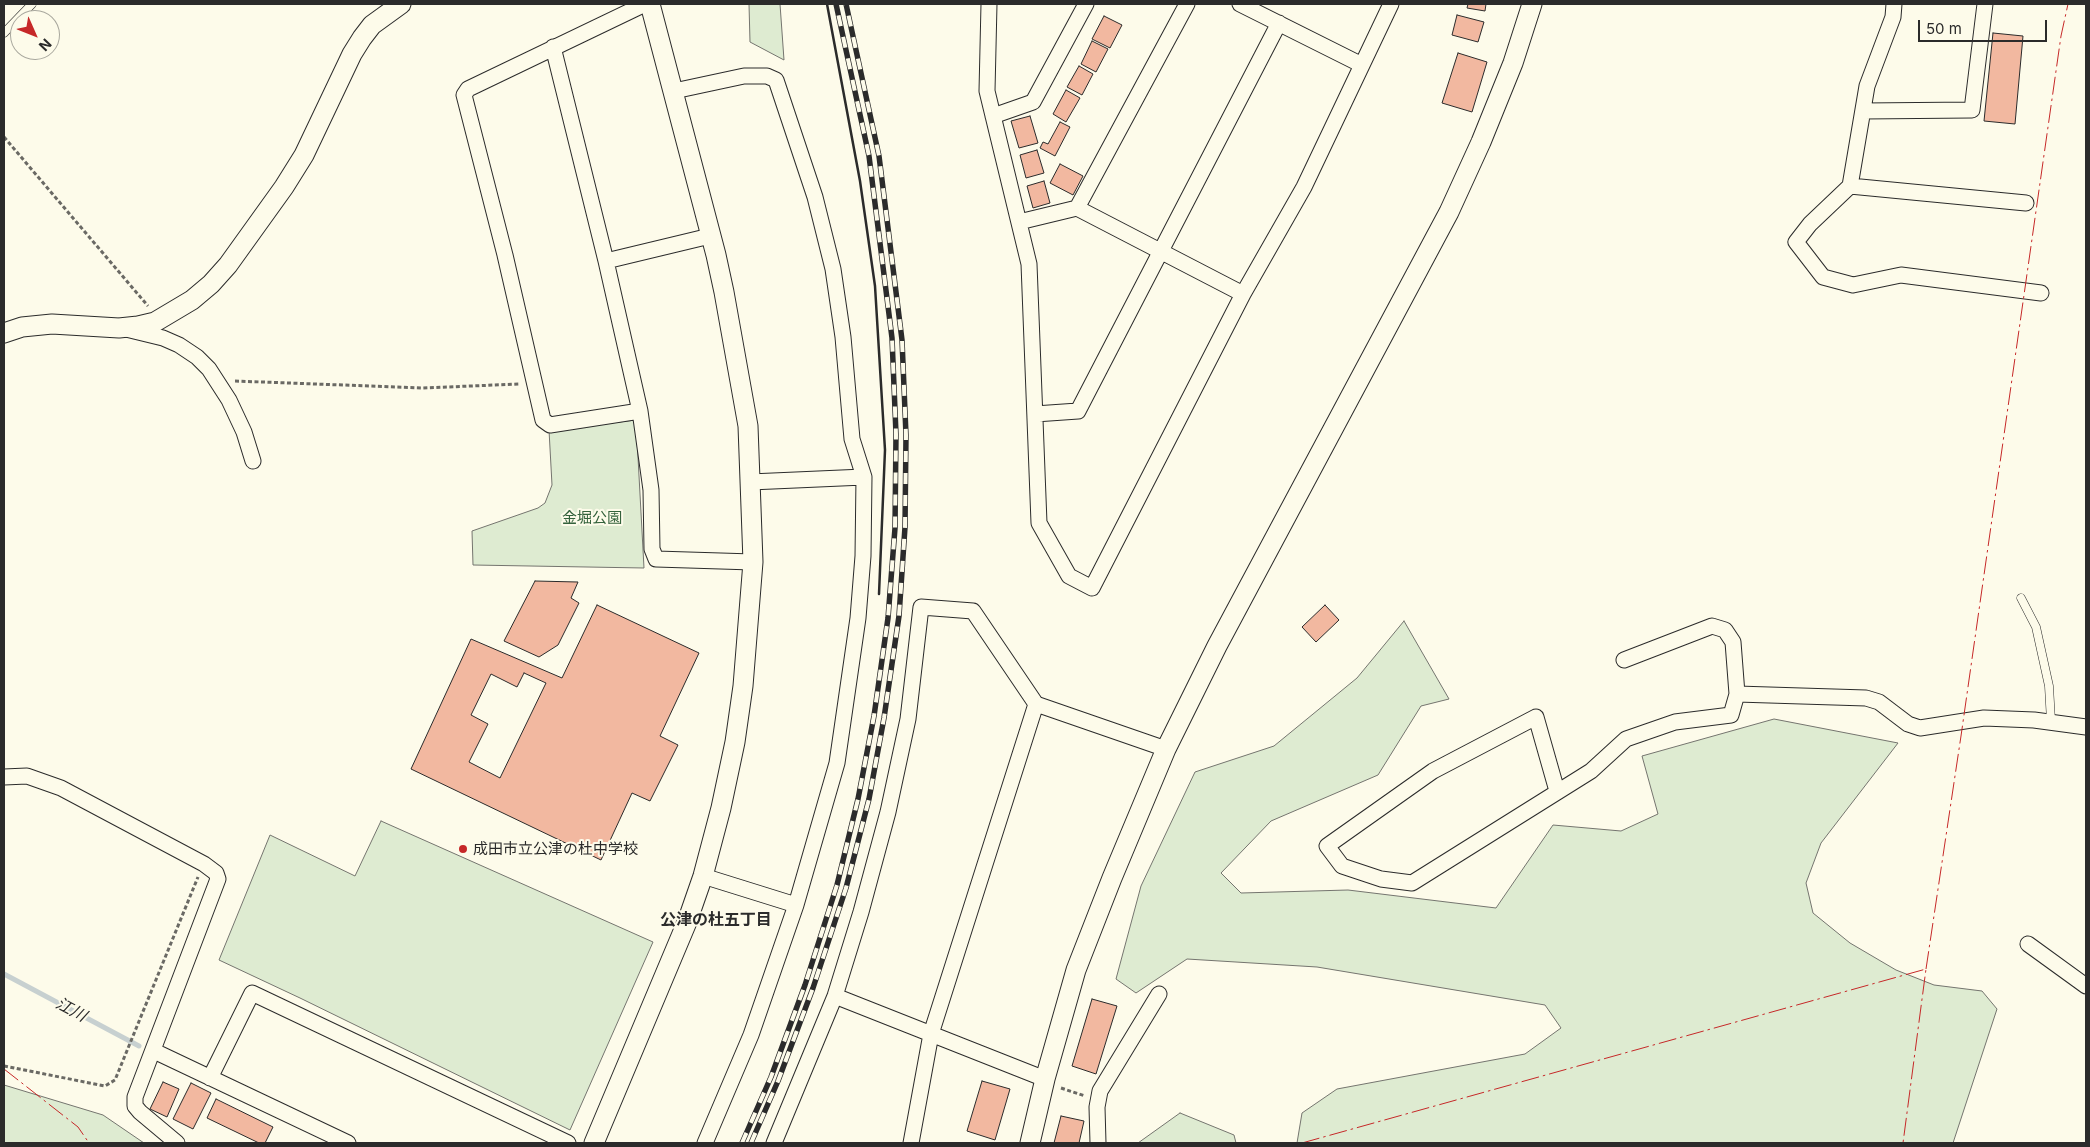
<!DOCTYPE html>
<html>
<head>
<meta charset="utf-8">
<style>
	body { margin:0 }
	#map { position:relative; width:2090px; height:1147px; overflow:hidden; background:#fdfbea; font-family:Inter,sans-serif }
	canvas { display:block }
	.frame { position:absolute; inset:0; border:5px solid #2b2b2b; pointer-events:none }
	.north { position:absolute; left:10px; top:10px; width:50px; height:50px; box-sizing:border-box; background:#fdfbea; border:1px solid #a9a89e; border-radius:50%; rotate:134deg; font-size:14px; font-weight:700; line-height:20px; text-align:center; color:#2b2b2b }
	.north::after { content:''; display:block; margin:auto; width:18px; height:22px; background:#c62828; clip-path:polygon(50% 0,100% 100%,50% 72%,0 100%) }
	.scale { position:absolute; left:1918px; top:20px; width:129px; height:22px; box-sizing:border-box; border:2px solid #2b2b2b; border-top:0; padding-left:6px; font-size:15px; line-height:18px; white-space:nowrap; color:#2b2b2b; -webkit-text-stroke:4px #fdfbea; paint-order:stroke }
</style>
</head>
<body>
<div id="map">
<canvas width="2090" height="1147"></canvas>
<div class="frame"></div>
<div class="north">N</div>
<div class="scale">50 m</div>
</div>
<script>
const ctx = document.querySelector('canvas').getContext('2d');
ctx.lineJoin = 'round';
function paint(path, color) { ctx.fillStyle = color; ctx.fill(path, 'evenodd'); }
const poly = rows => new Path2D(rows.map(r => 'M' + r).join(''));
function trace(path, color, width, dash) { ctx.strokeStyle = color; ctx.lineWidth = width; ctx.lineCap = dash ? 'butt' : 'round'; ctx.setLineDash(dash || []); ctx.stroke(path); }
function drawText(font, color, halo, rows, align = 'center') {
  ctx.font = font + ' Inter,"Noto Sans JP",sans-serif'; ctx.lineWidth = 4; ctx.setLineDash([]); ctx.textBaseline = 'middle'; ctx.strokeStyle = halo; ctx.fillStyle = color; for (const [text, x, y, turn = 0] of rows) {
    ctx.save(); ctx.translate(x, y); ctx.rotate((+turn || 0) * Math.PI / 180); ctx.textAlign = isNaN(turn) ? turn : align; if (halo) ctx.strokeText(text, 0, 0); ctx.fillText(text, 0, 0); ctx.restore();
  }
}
const green = poly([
	[749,4,780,4,784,60,750,42,749,4],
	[636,420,644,568,473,565,472,531,538,508,545,503,552,485,549,430,636,420],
	[1404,621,1449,699,1421,706,1378,775,1271,821,1221,873,1241,893,1348,890,1496,908,1553,825,1621,831,1658,814,1642,756,1774,719,1898,743,1821,843,1806,883,1813,913,1850,943,1896,970,1934,985,1982,991,1997,1009,1953,1143,1297,1143,1302,1113,1337,1089,1525,1054,1561,1028,1545,1005,1317,967,1187,959,1136,993,1116,979,1141,886,1195,772,1274,746,1357,678,1404,621],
	[381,821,653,942,570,1130,300,998,219,960,270,835,355,876,381,821],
	[4,1085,103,1115,144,1143,4,1143,4,1085],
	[1180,1113,1234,1135,1236,1143,1138,1143,1180,1113]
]);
paint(green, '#deebd1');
trace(green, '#74746e', 1);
trace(poly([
	[4,974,139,1046]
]), '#c7d0d0', 5);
const building = poly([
	[1468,4,1486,4,1485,11,1467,8,1468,4],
	[1457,15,1484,22,1478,42,1452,35,1457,15],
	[1104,16,1122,25,1110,48,1092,39,1104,16],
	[1993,33,2023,36,2015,124,1984,121,1993,33],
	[1092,41,1108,49,1096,72,1081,64,1092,41],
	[1458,53,1487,62,1472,112,1442,103,1458,53],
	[1079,66,1093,74,1082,95,1067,87,1079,66],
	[1066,90,1080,98,1066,122,1053,114,1066,90],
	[1030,116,1038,143,1019,148,1011,121,1030,116],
	[1060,122,1070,127,1055,156,1040,148,1043,142,1048,144,1060,122],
	[1037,150,1044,173,1026,178,1020,155,1037,150],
	[1060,164,1083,176,1073,195,1050,183,1060,164],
	[1044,181,1050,203,1033,208,1027,186,1044,181],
	[535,581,578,582,571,598,579,603,558,645,539,657,504,641,535,581],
	[597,605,699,653,660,736,678,745,650,801,632,793,601,860,411,769,471,639,562,678,597,605],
	[524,673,546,683,500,778,469,762,488,724,471,715,491,674,517,687,524,673],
	[1325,605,1339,620,1316,642,1302,627,1325,605],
	[1092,999,1117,1006,1096,1074,1072,1066,1092,999],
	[982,1081,1010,1089,995,1140,967,1131,982,1081],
	[163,1082,179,1089,167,1117,150,1109,163,1082],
	[191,1083,211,1093,193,1129,173,1119,191,1083],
	[216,1099,273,1127,265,1143,259,1143,207,1118,216,1099],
	[1061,1116,1084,1121,1079,1143,1054,1143,1061,1116]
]);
paint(building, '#f2b8a0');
trace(building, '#2b2b2b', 1);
const service = poly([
	[4,33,32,4],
	[2021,598,2036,627,2049,686,2051,721]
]);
const minor = poly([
	[989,4,987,91,1029,264,1039,523,1069,576,1092,588,1243,294,1304,187,1391,4],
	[1240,4,1362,65],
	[1894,4,1893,17,1867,86,1850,186,1810,224,1796,242,1823,277,1853,285,1901,275,2041,293],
	[553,47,606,261,640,411,651,490,652,549,656,559,753,562],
	[674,91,744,76,767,76,776,80,815,197,833,269,843,337,852,439,864,477,863,556,858,618,837,763,796,905,751,1035,705,1143],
	[1863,111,1972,110,1985,4],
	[993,116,1033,102,1086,4],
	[1850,186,2026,203],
	[1077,208,1243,294],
	[1019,222,1077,208,1187,4],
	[606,261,710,236],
	[126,329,163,338,179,345,197,357,209,369,229,400,244,432,253,461],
	[640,411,550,425,543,420,505,255,464,95,468,89,645,4],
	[1035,414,1078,411,1279,23],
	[750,482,864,477],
	[1624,660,1712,626,1725,630,1733,642,1737,694],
	[4,777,27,776,61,788,204,864,216,873,218,879,135,1097,135,1106,140,1112,177,1143],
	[1557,791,1536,717,1433,771,1327,846,1342,866,1381,879,1412,883,1591,771,1626,739,1675,722,1731,715,1737,694,1866,698,1879,702,1908,724,1920,728,1984,718,2034,720,2086,727],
	[703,876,796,905],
	[2028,944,2086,986],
	[835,996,1045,1079],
	[154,1051,348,1143],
	[210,1078,252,993,568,1143],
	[774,1143,835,996,861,912,888,812,908,719,921,607,973,611,1036,704,1166,749],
	[911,1143,931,1034,1036,704],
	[1098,1143,1097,1107,1100,1091,1159,994]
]);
const tertiary = poly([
	[4,333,22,327,52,324,119,328,138,326,155,322,192,300,211,284,228,265,284,187,304,155,352,54,362,38,372,25,401,4],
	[594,1143,687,922,703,876,721,808,735,742,743,686,753,562,748,426,724,292,716,255,650,4],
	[1030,1143,1045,1079,1076,970,1112,878,1166,749,1217,646,1449,212,1481,142,1513,63,1532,4]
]);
trace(service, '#2b2b2b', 9);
trace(minor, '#2b2b2b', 17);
trace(tertiary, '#2b2b2b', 21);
trace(poly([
	[4,137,148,306],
	[235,381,423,388,519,384],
	[4,1066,105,1086,115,1080,198,877],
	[1061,1088,1085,1096]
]), '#6a6964', 3, [4, 2.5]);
trace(service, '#fdfbea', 8);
trace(minor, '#fdfbea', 15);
trace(tertiary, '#fdfbea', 19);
const rail = poly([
	[742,1143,771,1077,805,985,837,885,858,799,874,716,888,618,895,528,896,434,892,338,869,156,836,4],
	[751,1143,778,1081,813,988,846,888,869,799,884,718,899,616,905,527,906,435,902,340,879,156,846,4]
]);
trace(rail, '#2b2b2b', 5.5);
trace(rail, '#fdfbea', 4, [11]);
trace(poly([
	[827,4,860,181,875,286,885,450,879,594]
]), '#2b2b2b', 2.5);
trace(poly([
	[1926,969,1961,736,2061,36,2068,4],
	[4,1069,78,1127,89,1143],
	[1302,1143,1926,969,1903,1143]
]), '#c62828', 1, [18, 4, 2.5, 4]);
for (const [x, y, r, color] of [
	[463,849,5,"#c62828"]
]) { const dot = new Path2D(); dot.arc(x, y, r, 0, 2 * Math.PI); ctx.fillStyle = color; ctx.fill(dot); trace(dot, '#fdfbea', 2); }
drawText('15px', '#34623c', '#fdfbea', [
	["金堀公園",592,518]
]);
drawText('15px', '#2b2b2b', '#fdfbea', [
	["成田市立公津の杜中学校",473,849]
], 'left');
drawText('bold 16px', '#2b2b2b', '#fdfbea', [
	["公津の杜五丁目",716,920]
]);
drawText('italic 16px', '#2b2b2b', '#fdfbea', [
	["江川",71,1010,28]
]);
</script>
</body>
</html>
